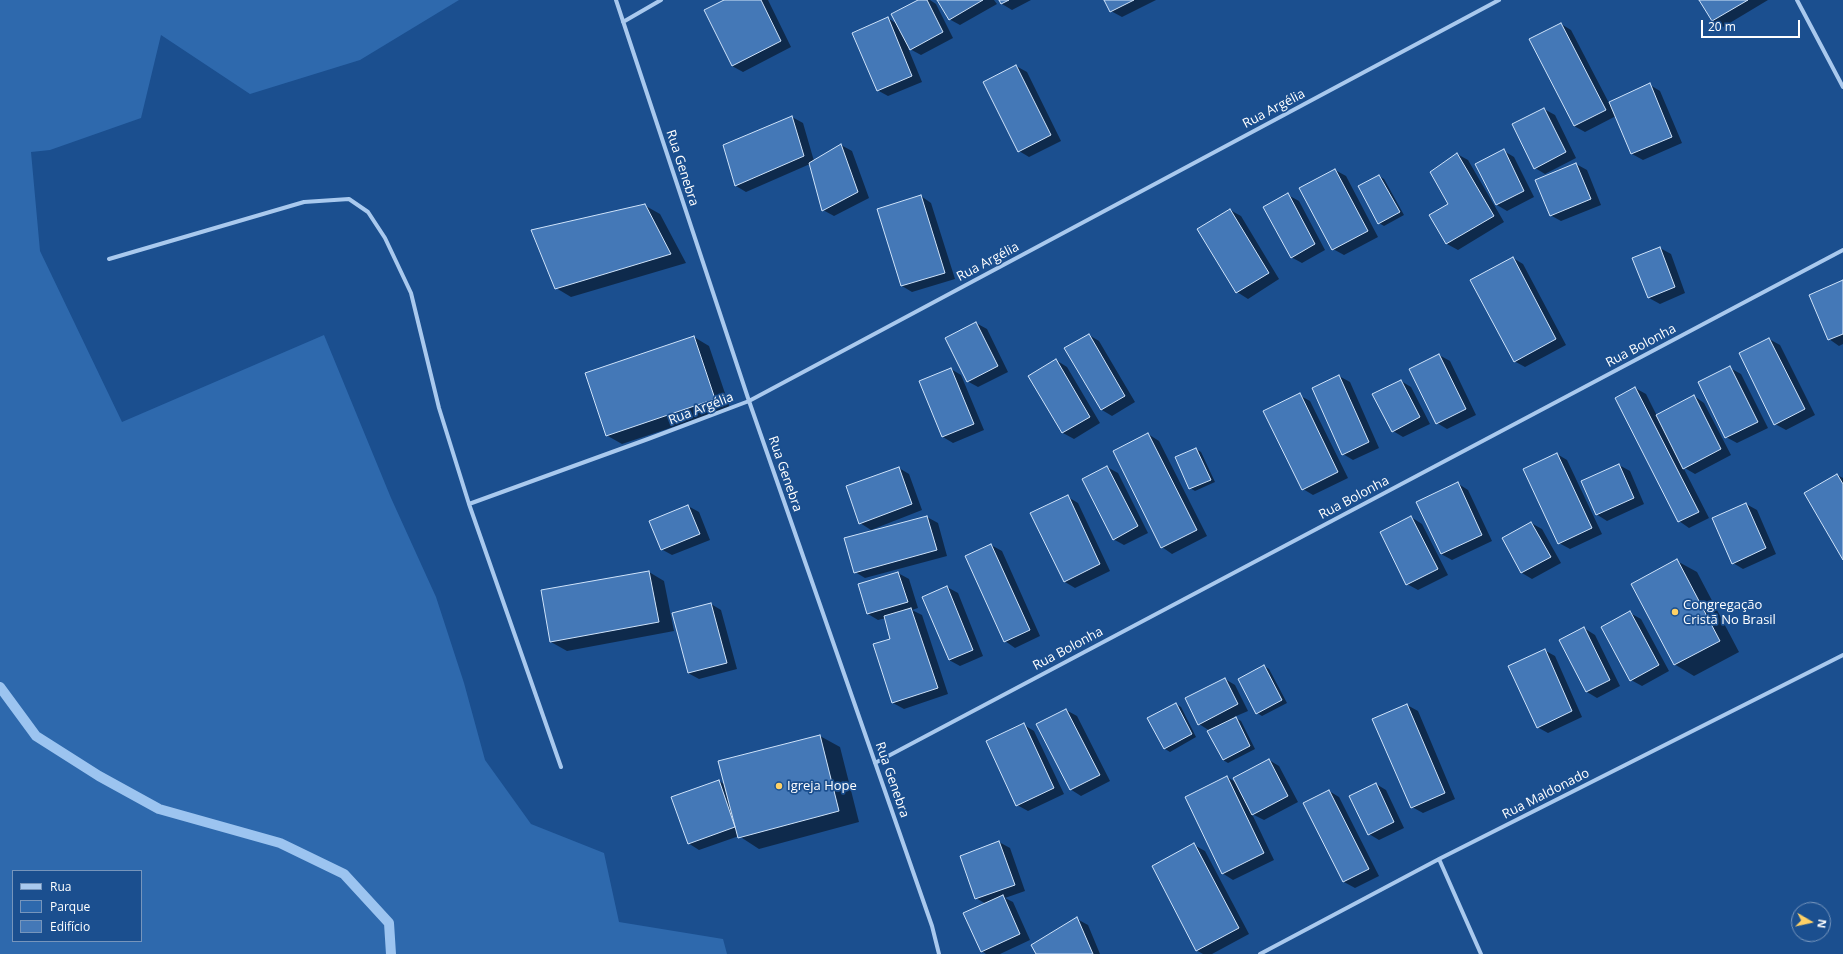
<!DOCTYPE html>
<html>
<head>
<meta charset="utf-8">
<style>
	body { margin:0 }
	#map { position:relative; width:1843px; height:954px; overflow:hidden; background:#1b4f8f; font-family:"Open Sans",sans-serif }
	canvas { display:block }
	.legend { position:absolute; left:12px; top:870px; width:130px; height:72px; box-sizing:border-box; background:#1b4f8f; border:1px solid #7695bc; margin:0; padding:5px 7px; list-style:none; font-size:12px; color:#fff }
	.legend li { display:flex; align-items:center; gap:8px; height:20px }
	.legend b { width:20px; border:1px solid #7695bc }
	.north { position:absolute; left:1791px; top:902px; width:40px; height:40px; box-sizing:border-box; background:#1b4f8f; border:1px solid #7695bc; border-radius:50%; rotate:99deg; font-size:11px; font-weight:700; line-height:16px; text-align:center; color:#fff }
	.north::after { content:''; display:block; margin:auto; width:14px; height:18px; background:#ffd166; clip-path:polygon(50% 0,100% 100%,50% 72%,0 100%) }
	.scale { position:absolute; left:1701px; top:20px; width:99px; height:18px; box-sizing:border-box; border:2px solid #fff; border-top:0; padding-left:5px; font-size:12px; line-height:14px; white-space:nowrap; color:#fff; -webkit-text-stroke:3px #1b4f8f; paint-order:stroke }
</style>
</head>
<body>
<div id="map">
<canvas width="1843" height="954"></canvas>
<ul class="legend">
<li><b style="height:5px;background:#a9c9ee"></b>Rua</li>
<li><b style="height:11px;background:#2e69ad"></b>Parque</li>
<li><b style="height:11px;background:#4478b7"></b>Edifício</li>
</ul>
<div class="north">N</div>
<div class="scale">20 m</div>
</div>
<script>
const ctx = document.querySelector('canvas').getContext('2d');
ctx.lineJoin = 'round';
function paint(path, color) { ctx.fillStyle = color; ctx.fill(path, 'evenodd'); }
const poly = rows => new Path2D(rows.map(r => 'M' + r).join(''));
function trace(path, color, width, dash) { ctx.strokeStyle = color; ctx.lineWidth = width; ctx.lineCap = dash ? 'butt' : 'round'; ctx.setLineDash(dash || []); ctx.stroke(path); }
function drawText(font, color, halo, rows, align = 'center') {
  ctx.font = font + ' "Open Sans",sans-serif'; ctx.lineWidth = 3.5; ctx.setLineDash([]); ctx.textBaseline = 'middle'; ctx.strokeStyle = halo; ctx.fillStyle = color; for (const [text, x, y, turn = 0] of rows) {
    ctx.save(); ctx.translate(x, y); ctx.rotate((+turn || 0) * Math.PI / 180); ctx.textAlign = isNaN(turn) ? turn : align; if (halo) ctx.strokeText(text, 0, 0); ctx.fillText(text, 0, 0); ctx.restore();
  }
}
paint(poly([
	[0,0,459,0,360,60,250,94,161,35,141,118,50,150,31,152,40,251,122,422,324,335,391,498,436,597,464,683,485,760,531,824,604,853,619,922,723,939,727,954,0,954],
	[13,871,141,871,141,941,13,941]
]), '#2e69ad');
paint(poly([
	[726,0,768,0,791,47,743,72,732,66],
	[920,0,930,0,936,4,953,38,921,55,908,48,922,82,888,96,877,90,888,18,897,24],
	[939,0,994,0,997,4,960,25,949,19],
	[1000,0,1031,0,1012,10,1002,4],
	[1106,0,1156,0,1122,17,1111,11],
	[1701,0,1768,0,1723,27,1713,21],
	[1561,24,1571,30,1609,103,1650,85,1660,91,1682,143,1643,160,1632,154,1616,116,1585,132,1574,126],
	[1016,66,1027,72,1061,141,1029,157,1019,151],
	[1544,109,1555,115,1576,158,1545,174,1535,168],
	[792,117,803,123,814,161,841,145,852,151,869,198,834,216,823,210,810,164,746,192,736,186,724,145],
	[1504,151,1514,157,1534,197,1507,211,1497,205,1477,164],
	[1457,154,1468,160,1504,222,1458,250,1447,244,1430,215,1449,204],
	[1576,164,1587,170,1601,205,1561,221,1550,215],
	[1335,170,1346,176,1378,237,1344,255,1333,249],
	[1379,176,1384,179,1404,215,1384,226,1379,223],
	[1288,195,1299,201,1325,250,1302,263,1291,257],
	[921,196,931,203,955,279,912,292,902,286],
	[644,205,660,214,686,263,571,297,556,288],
	[1230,210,1241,216,1279,279,1248,299,1237,292,1199,230],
	[1660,248,1671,254,1685,293,1660,304,1649,298,1634,259],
	[1513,258,1523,264,1566,345,1525,367,1514,361],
	[1843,281,1843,344,1839,346,1829,339],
	[976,323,987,329,1008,372,978,387,967,381],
	[1089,335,1099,341,1135,402,1112,416,1102,410,1066,348],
	[694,337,709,346,730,408,622,444,606,435],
	[1769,339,1780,345,1815,415,1786,430,1775,424],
	[1439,355,1450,361,1476,415,1447,429,1437,423],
	[1056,360,1067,367,1100,423,1074,439,1063,433,1029,376],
	[1730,368,1741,374,1768,428,1737,443,1726,437],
	[951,369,961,375,984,430,953,443,943,437,920,382],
	[1339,376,1350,382,1379,448,1353,460,1343,454],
	[1401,381,1411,387,1430,424,1403,437,1393,431],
	[1635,388,1646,394,1657,416,1694,396,1704,403,1731,455,1695,474,1683,467,1709,518,1689,528,1679,521],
	[1299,395,1310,401,1348,478,1313,495,1303,489],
	[1148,434,1159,441,1207,536,1172,554,1162,547],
	[1196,449,1201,452,1215,482,1195,491,1190,488],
	[1557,454,1567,460,1602,534,1570,549,1559,543],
	[1619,465,1630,471,1644,504,1607,521,1596,514],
	[1107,467,1118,473,1148,533,1124,545,1113,539],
	[899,468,909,474,922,510,871,530,860,523],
	[1837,475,1843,478,1843,558],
	[1457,483,1468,490,1492,541,1452,560,1441,554],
	[1068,497,1078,503,1110,571,1075,588,1065,582],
	[1746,504,1757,510,1776,554,1743,569,1733,563],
	[688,506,699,512,710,540,672,555,661,549],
	[927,517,938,523,947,556,865,578,855,572],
	[1411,517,1422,524,1448,575,1418,590,1407,584],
	[1531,523,1542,529,1561,563,1532,579,1522,573],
	[991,545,1002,551,1040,636,1015,648,1005,641],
	[1677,561,1697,572,1739,652,1694,676,1674,664],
	[649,572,664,581,674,631,567,651,551,642],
	[898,573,909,579,918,608,912,610,922,615,948,694,904,709,893,703,891,640,886,618,878,620,868,614,859,585],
	[947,587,958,593,983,656,960,666,949,660],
	[711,604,721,610,737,669,699,679,688,673],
	[1630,613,1641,619,1669,671,1642,686,1631,680],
	[1584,628,1595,635,1620,686,1597,698,1587,692,1560,641],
	[1544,650,1555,656,1582,717,1548,733,1537,727],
	[1264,666,1269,669,1287,703,1262,716,1257,713],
	[1225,679,1235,685,1248,711,1234,717,1241,721,1255,749,1228,763,1223,760,1210,731,1199,724],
	[1176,704,1181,707,1196,737,1170,752,1165,749,1149,719],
	[1407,705,1418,711,1455,799,1423,813,1412,807],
	[1066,710,1077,716,1110,781,1081,796,1070,789],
	[1024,725,1034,731,1064,794,1028,811,1017,805],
	[820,736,840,747,859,822,759,849,739,836,699,850,688,843,719,781,726,785],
	[1269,760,1279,766,1298,802,1264,820,1252,814,1274,860,1233,880,1222,873,1227,777,1237,783],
	[1376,784,1386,790,1404,828,1379,840,1369,834],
	[1329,791,1339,797,1379,876,1355,888,1344,882,1304,803],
	[999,842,1010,848,1025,891,1005,898,1013,902,1030,940,1000,954,986,954,982,951,986,904,976,898],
	[1194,845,1205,851,1249,934,1212,954,1203,954,1196,950],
	[1077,919,1088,925,1100,954,1037,954]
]), '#0007');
trace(poly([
	[0,687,36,736,99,776,159,809,280,843,344,874,389,923,391,954]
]), '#9cc4f0', 10);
const building = poly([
	[724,0,761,0,781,41,732,66,704,10,724,0],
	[918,0,927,0,943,32,910,50,891,14,918,0],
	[937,0,983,0,949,20,937,0],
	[999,0,1009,0,1001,4,999,0],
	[1104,0,1134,0,1110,12,1104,0],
	[1699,0,1748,0,1712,21,1699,0],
	[888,17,912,76,877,91,852,33,888,17],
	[1561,23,1606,110,1574,126,1529,39,1561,23],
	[1016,65,1051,135,1018,152,983,82,1016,65],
	[1650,83,1672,137,1631,154,1609,102,1650,83],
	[1544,108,1566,152,1534,169,1512,124,1544,108],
	[792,116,804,156,735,186,723,145,792,116],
	[841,144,858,192,822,211,809,163,841,144],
	[1504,149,1524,191,1496,205,1475,164,1504,149],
	[1457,153,1494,216,1446,244,1429,215,1448,204,1430,172,1457,153],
	[1576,163,1591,199,1550,216,1535,180,1576,163],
	[1335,169,1368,231,1332,250,1299,188,1335,169],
	[1379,175,1400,212,1378,224,1358,186,1379,175],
	[1288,193,1315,244,1291,258,1263,207,1288,193],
	[921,195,945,273,901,286,877,209,921,195],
	[645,204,671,254,555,289,531,230,645,204],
	[1230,209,1269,273,1236,293,1197,229,1230,209],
	[1660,247,1675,287,1648,298,1632,258,1660,247],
	[1513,257,1556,339,1514,362,1470,280,1513,257],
	[1843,280,1843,334,1828,340,1809,295,1843,280],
	[976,322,998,366,967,382,945,338,976,322],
	[1089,334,1125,396,1101,410,1064,348,1089,334],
	[694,336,715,399,606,436,585,373,694,336],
	[1769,338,1805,409,1774,425,1739,353,1769,338],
	[1439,354,1466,409,1436,424,1409,369,1439,354],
	[1056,359,1090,417,1062,433,1028,376,1056,359],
	[1730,366,1758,422,1725,438,1698,382,1730,366],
	[951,368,974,424,942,437,919,381,951,368],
	[1339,375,1369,442,1342,455,1312,388,1339,375],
	[1401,380,1420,417,1392,432,1372,394,1401,380],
	[1635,387,1699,512,1678,522,1615,398,1635,387],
	[1300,393,1338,472,1302,490,1263,411,1300,393],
	[1694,395,1721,449,1683,469,1656,415,1694,395],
	[1148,433,1197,530,1161,548,1113,451,1148,433],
	[1196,448,1211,480,1189,489,1175,457,1196,448],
	[1557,453,1592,528,1558,544,1523,469,1557,453],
	[1619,464,1634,498,1596,515,1581,481,1619,464],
	[1107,466,1138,526,1113,540,1082,479,1107,466],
	[899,467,912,504,859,524,846,486,899,467],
	[1837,474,1843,484,1843,560,1804,493,1837,474],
	[1458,482,1482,535,1441,554,1416,502,1458,482],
	[1068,495,1100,564,1064,582,1030,513,1068,495],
	[1746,503,1766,548,1732,564,1712,518,1746,503],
	[688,505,700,534,661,550,649,521,688,505],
	[927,516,937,550,854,573,844,538,927,516],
	[1411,516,1438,569,1406,585,1380,532,1411,516],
	[1531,522,1551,557,1521,573,1502,538,1531,522],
	[991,544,1030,630,1004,642,965,556,991,544],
	[1677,559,1720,641,1674,665,1631,584,1677,559],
	[649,571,659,622,550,642,541,590,649,571],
	[898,572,908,602,867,614,858,584,898,572],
	[947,586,973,650,949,660,922,597,947,586],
	[711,603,727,663,688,673,672,613,711,603],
	[911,608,938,688,892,703,873,644,890,639,884,616,911,608],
	[1630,611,1659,665,1630,681,1601,627,1630,611],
	[1584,627,1610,680,1586,692,1559,640,1584,627],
	[1545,649,1572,711,1537,728,1508,666,1545,649],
	[1264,665,1282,700,1256,714,1238,679,1264,665],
	[1225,678,1238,704,1198,725,1185,698,1225,678],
	[1176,703,1192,734,1164,749,1147,718,1176,703],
	[1407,704,1445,793,1411,808,1372,719,1407,704],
	[1066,709,1100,775,1070,790,1036,724,1066,709],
	[1236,717,1250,746,1223,760,1207,731,1236,717],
	[1024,723,1054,788,1016,806,986,741,1024,723],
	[820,735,839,811,738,838,718,761,820,735],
	[1269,759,1288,796,1252,815,1233,778,1269,759],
	[1227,776,1264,853,1222,874,1185,797,1227,776],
	[719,780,735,827,688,844,671,797,719,780],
	[1376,783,1394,822,1368,835,1349,796,1376,783],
	[1329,790,1369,869,1343,882,1303,803,1329,790],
	[999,841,1015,885,975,899,960,856,999,841],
	[1194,843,1239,928,1196,951,1152,866,1194,843],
	[1003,895,1020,934,981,952,963,913,1003,895],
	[1077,917,1093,954,1036,954,1031,945,1077,917]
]);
paint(building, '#4478b7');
trace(building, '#cfe3fa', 1);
trace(poly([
	[616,0,749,401,932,926,939,954],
	[1797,0,1843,87],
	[623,22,661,0],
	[109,259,304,202,349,199,368,212,385,238,411,293,439,408,469,504,561,767],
	[469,504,648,439,749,401,1499,0],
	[875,763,1843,250],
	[1439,859,1481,954],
	[1260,954,1439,859,1843,655]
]), '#a9c9ee', 4);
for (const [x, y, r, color] of [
	[1675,612,4,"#ffd166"],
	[779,786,4,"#ffd166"]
]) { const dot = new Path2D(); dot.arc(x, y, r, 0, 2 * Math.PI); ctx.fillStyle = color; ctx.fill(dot); trace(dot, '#1b4f8f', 1.5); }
drawText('13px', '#fff', '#1b4f8f', [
	["Rua Argélia",1274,109,-28],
	["Rua Genebra",682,168,72],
	["Rua Argélia",988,262,-28],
	["Rua Bolonha",1641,346,-28],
	["Rua Argélia",701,409,-21],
	["Rua Genebra",785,474,71],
	["Rua Bolonha",1354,498,-28],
	["Rua Bolonha",1068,649,-28],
	["Rua Genebra",892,780,71],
	["Rua Maldonado",1546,794,-27]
]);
drawText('13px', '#fff', '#1b4f8f', [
	["Congregação",1683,605],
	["Cristã No Brasil",1683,620],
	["Igreja Hope",787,786]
], 'left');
</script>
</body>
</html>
